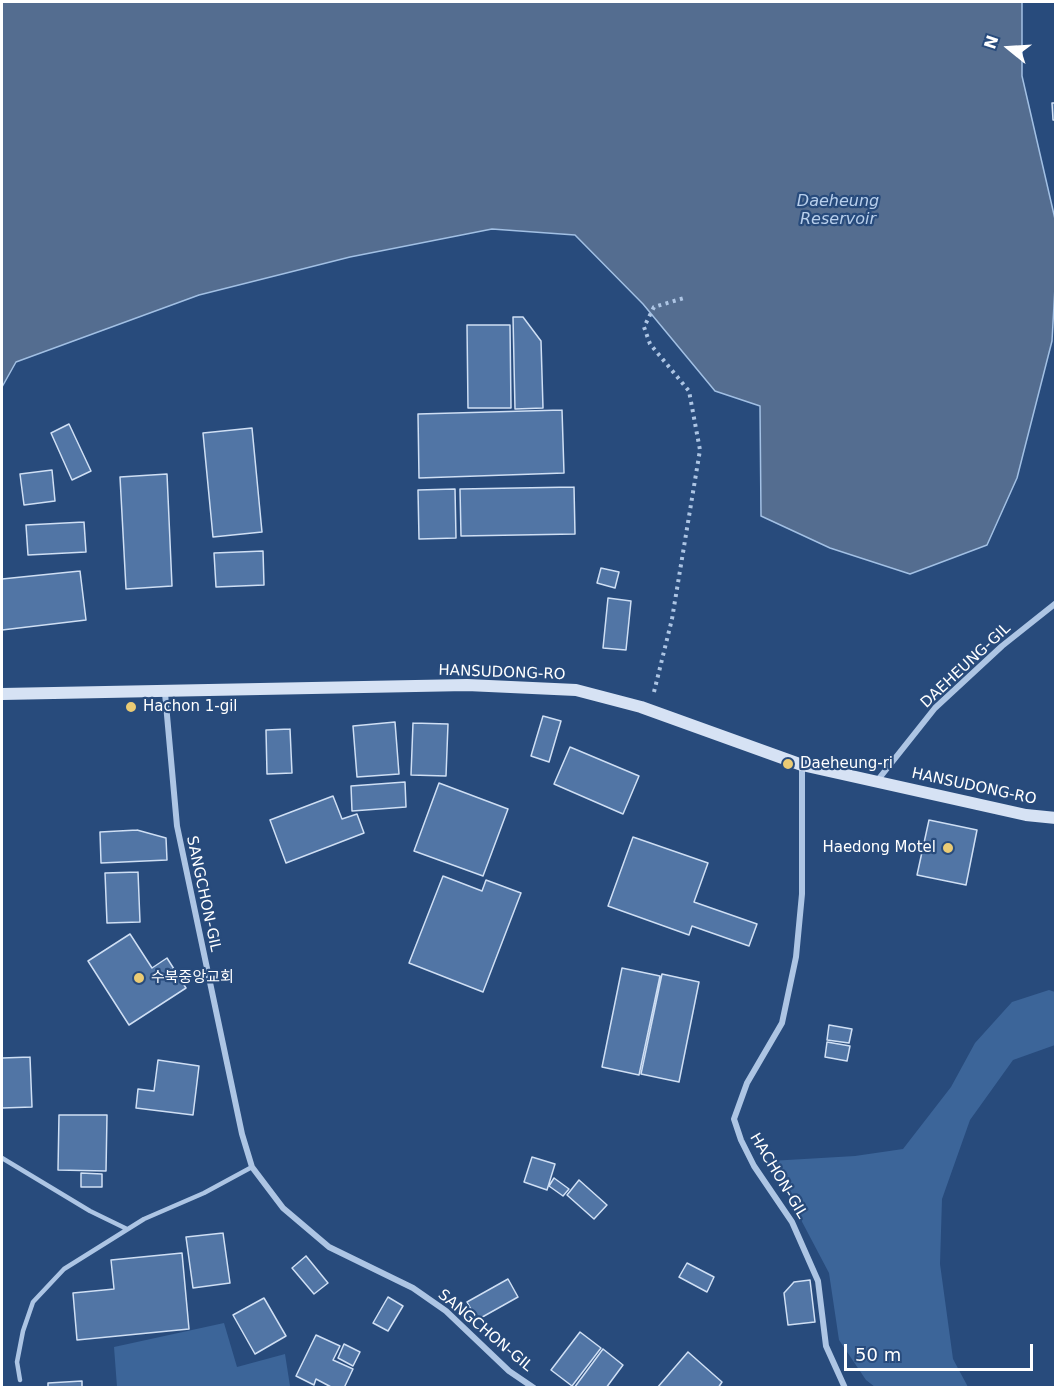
<!DOCTYPE html>
<html>
<head>
<meta charset="utf-8">
<style>
	body { margin:0 }
	#map { position:relative; width:1057px; height:1389px; overflow:hidden; background:#284b7c; font-family:"DejaVu Sans",sans-serif }
	canvas { display:block }
	.frame { position:absolute; inset:0; border:3px solid #fff; pointer-events:none }
	.north { position:absolute; left:979px; top:18px; width:60px; height:60px; -webkit-text-stroke:4px #284b7c; paint-order:stroke; rotate:288deg; font-size:16px; font-weight:700; line-height:24px; text-align:center; color:#fff }
	.north::after { content:''; display:block; margin:auto; width:21px; height:27px; background:#fff; clip-path:polygon(50% 0,100% 100%,50% 72%,0 100%) }
	.scale { position:absolute; left:844px; top:1344px; width:189px; height:27px; box-sizing:border-box; border:3px solid #fff; border-top:0; padding-left:8px; font-size:18px; line-height:21px; white-space:nowrap; color:#fff; -webkit-text-stroke:4px #284b7c; paint-order:stroke }
</style>
</head>
<body>
<div id="map">
<canvas width="1057" height="1389"></canvas>
<div class="frame"></div>
<div class="north">N</div>
<div class="scale">50 m</div>
</div>
<script>
const ctx = document.querySelector('canvas').getContext('2d');
ctx.lineJoin = 'round';
function paint(path, color) { ctx.fillStyle = color; ctx.fill(path, 'evenodd'); }
const poly = rows => new Path2D(rows.map(r => 'M' + r).join(''));
function trace(path, color, width, dash) { ctx.strokeStyle = color; ctx.lineWidth = width; ctx.lineCap = dash ? 'butt' : 'round'; ctx.setLineDash(dash || []); ctx.stroke(path); }
function drawText(font, color, halo, rows, align = 'center') {
  ctx.font = font + ' "DejaVu Sans","Noto Sans KR",sans-serif'; ctx.lineWidth = 4.5; ctx.setLineDash([]); ctx.textBaseline = 'middle'; ctx.strokeStyle = halo; ctx.fillStyle = color; for (const [text, x, y, turn = 0] of rows) {
    ctx.save(); ctx.translate(x, y); ctx.rotate((+turn || 0) * Math.PI / 180); ctx.textAlign = isNaN(turn) ? turn : align; if (halo) ctx.strokeText(text, 0, 0); ctx.fillText(text, 0, 0); ctx.restore();
  }
}
paint(poly([
	[1049,990,1055,992,1055,1045,1013,1060,970,1120,942,1199,940,1264,953,1359,968,1387,875,1387,866,1380,839,1340,829,1273,770,1161,855,1156,903,1149,951,1087,975,1043,1012,1002],
	[224,1323,237,1367,285,1354,290,1386,294,1387,117,1387,114,1347]
]), '#3c6599');
const water = poly([
	[2,2,1022,2,1022,76,1055,219,1055,287,1052,341,1017,478,987,545,910,574,830,548,761,516,760,406,715,391,643,304,575,235,492,229,350,257,199,295,16,362,2,387,2,2]
]);
paint(water, '#546d90');
trace(water, '#a2c0e4', 1.5);
const building = poly([
	[1052,103,1056,103,1056,120,1053,120,1052,103],
	[513,317,523,317,541,341,543,408,515,409,513,317],
	[467,325,510,325,511,408,468,408,467,325],
	[562,410,564,473,419,478,418,414,562,410],
	[69,424,91,471,72,480,51,433,69,424],
	[252,428,262,532,213,537,203,433,252,428],
	[52,470,55,501,24,505,20,474,52,470],
	[167,474,172,586,126,589,120,477,167,474],
	[574,487,575,534,461,536,460,489,574,487],
	[455,489,456,538,419,539,418,490,455,489],
	[84,522,86,552,28,555,26,525,84,522],
	[263,551,264,585,216,587,214,553,263,551],
	[601,568,619,572,615,588,597,583,601,568],
	[80,571,86,620,2,630,2,579,80,571],
	[608,598,631,601,626,650,603,648,608,598],
	[543,716,561,721,549,762,531,756,543,716],
	[395,722,399,774,357,777,353,726,395,722],
	[413,723,448,724,446,776,411,775,413,723],
	[290,729,292,773,267,774,266,730,290,729],
	[570,747,639,776,623,814,554,784,570,747],
	[405,782,406,807,352,811,351,786,405,782],
	[439,783,508,809,483,876,414,851,439,783],
	[333,796,342,819,357,814,364,833,286,863,270,820,333,796],
	[929,820,977,830,966,885,917,875,929,820],
	[137,830,166,838,167,860,101,863,100,832,137,830],
	[633,837,708,863,694,902,757,924,749,946,692,926,689,935,608,906,633,837],
	[138,872,140,922,107,923,105,873,138,872],
	[443,876,482,891,486,880,521,893,483,992,409,963,443,876],
	[130,934,152,968,167,958,186,988,129,1025,88,961,130,934],
	[622,968,660,976,639,1075,602,1067,622,968],
	[662,974,699,982,679,1082,641,1074,662,974],
	[829,1025,852,1029,849,1043,827,1040,829,1025],
	[827,1042,850,1046,847,1061,825,1057,827,1042],
	[30,1057,32,1107,2,1108,2,1058,30,1057],
	[158,1060,199,1066,193,1115,136,1108,138,1089,154,1091,158,1060],
	[59,1115,107,1115,106,1171,58,1170,59,1115],
	[532,1157,555,1164,547,1190,524,1182,532,1157],
	[81,1173,102,1174,102,1187,81,1187,81,1173],
	[554,1178,569,1189,563,1196,549,1186,554,1178],
	[579,1180,607,1205,594,1219,567,1195,579,1180],
	[223,1233,230,1283,193,1288,186,1237,223,1233],
	[182,1253,189,1329,77,1340,73,1293,114,1289,111,1260,182,1253],
	[306,1256,328,1283,314,1294,292,1268,306,1256],
	[687,1263,714,1277,707,1292,679,1277,687,1263],
	[508,1279,518,1297,477,1320,467,1302,508,1279],
	[810,1280,815,1322,788,1325,784,1293,794,1282,810,1280],
	[388,1297,403,1306,388,1331,373,1323,388,1297],
	[264,1298,286,1336,255,1354,233,1315,264,1298],
	[580,1332,601,1348,572,1386,551,1370,580,1332],
	[316,1335,340,1346,333,1360,353,1369,344,1388,333,1388,316,1379,314,1385,296,1376,316,1335],
	[344,1344,360,1352,353,1366,338,1358,344,1344],
	[603,1349,623,1365,606,1388,574,1388,603,1349],
	[688,1352,722,1382,718,1388,657,1388,688,1352],
	[82,1381,82,1388,48,1388,48,1383,82,1381]
]);
paint(building, '#5175a5');
trace(building, '#cfdff4', 1.5);
trace(poly([
	[654,692,672,619,700,450,689,391,650,344,644,327,654,307,684,298]
]), '#adc5e4', 4, [3, 4.5]);
trace(poly([
	[2,1158,90,1211,127,1229],
	[20,1380,17,1362,23,1331,33,1302,64,1269,144,1219,204,1193,252,1167]
]), '#adc5e4', 4.5);
trace(poly([
	[165,693,177,826,242,1134,252,1167,283,1208,329,1247,413,1288,446,1311,509,1371,534,1388],
	[802,765,802,894,796,957,782,1023,747,1083,734,1119,741,1140,754,1166,792,1222,818,1281,826,1346,845,1388],
	[877,781,935,708,1002,646,1056,603]
]), '#adc5e4', 6);
trace(poly([
	[2,694,467,685,576,690,641,707,802,765,1026,815,1056,818]
]), '#d6e2f4', 12);
for (const [x, y, r, color] of [
	[131,707,6,"#ebcb74"],
	[788,764,6,"#ebcb74"],
	[948,848,6,"#ebcb74"],
	[139,978,6,"#ebcb74"]
]) { const dot = new Path2D(); dot.arc(x, y, r, 0, 2 * Math.PI); ctx.fillStyle = color; ctx.fill(dot); trace(dot, '#284b7c', 2); }
drawText('15px', '#fff', '#284b7c', [
	["DAEHEUNG-GIL",966,666,-43],
	["HANSUDONG-RO",502,673,2],
	["HANSUDONG-RO",974,787,12],
	["SANGCHON-GIL",203,894,78],
	["HACHON-GIL",778,1176,59],
	["SANGCHON-GIL",485,1331,40]
]);
drawText('15px', '#fff', '#284b7c', [
	["Hachon 1-gil",143,707],
	["Daeheung-ri",800,764],
	["Haedong Motel",936,848,"right"],
	["수북중앙교회",151,978]
], 'left');
drawText('italic 16px', '#b8cfec', '#284b7c', [
	["Daeheung",838,202],
	["Reservoir",838,220]
]);
</script>
</body>
</html>
